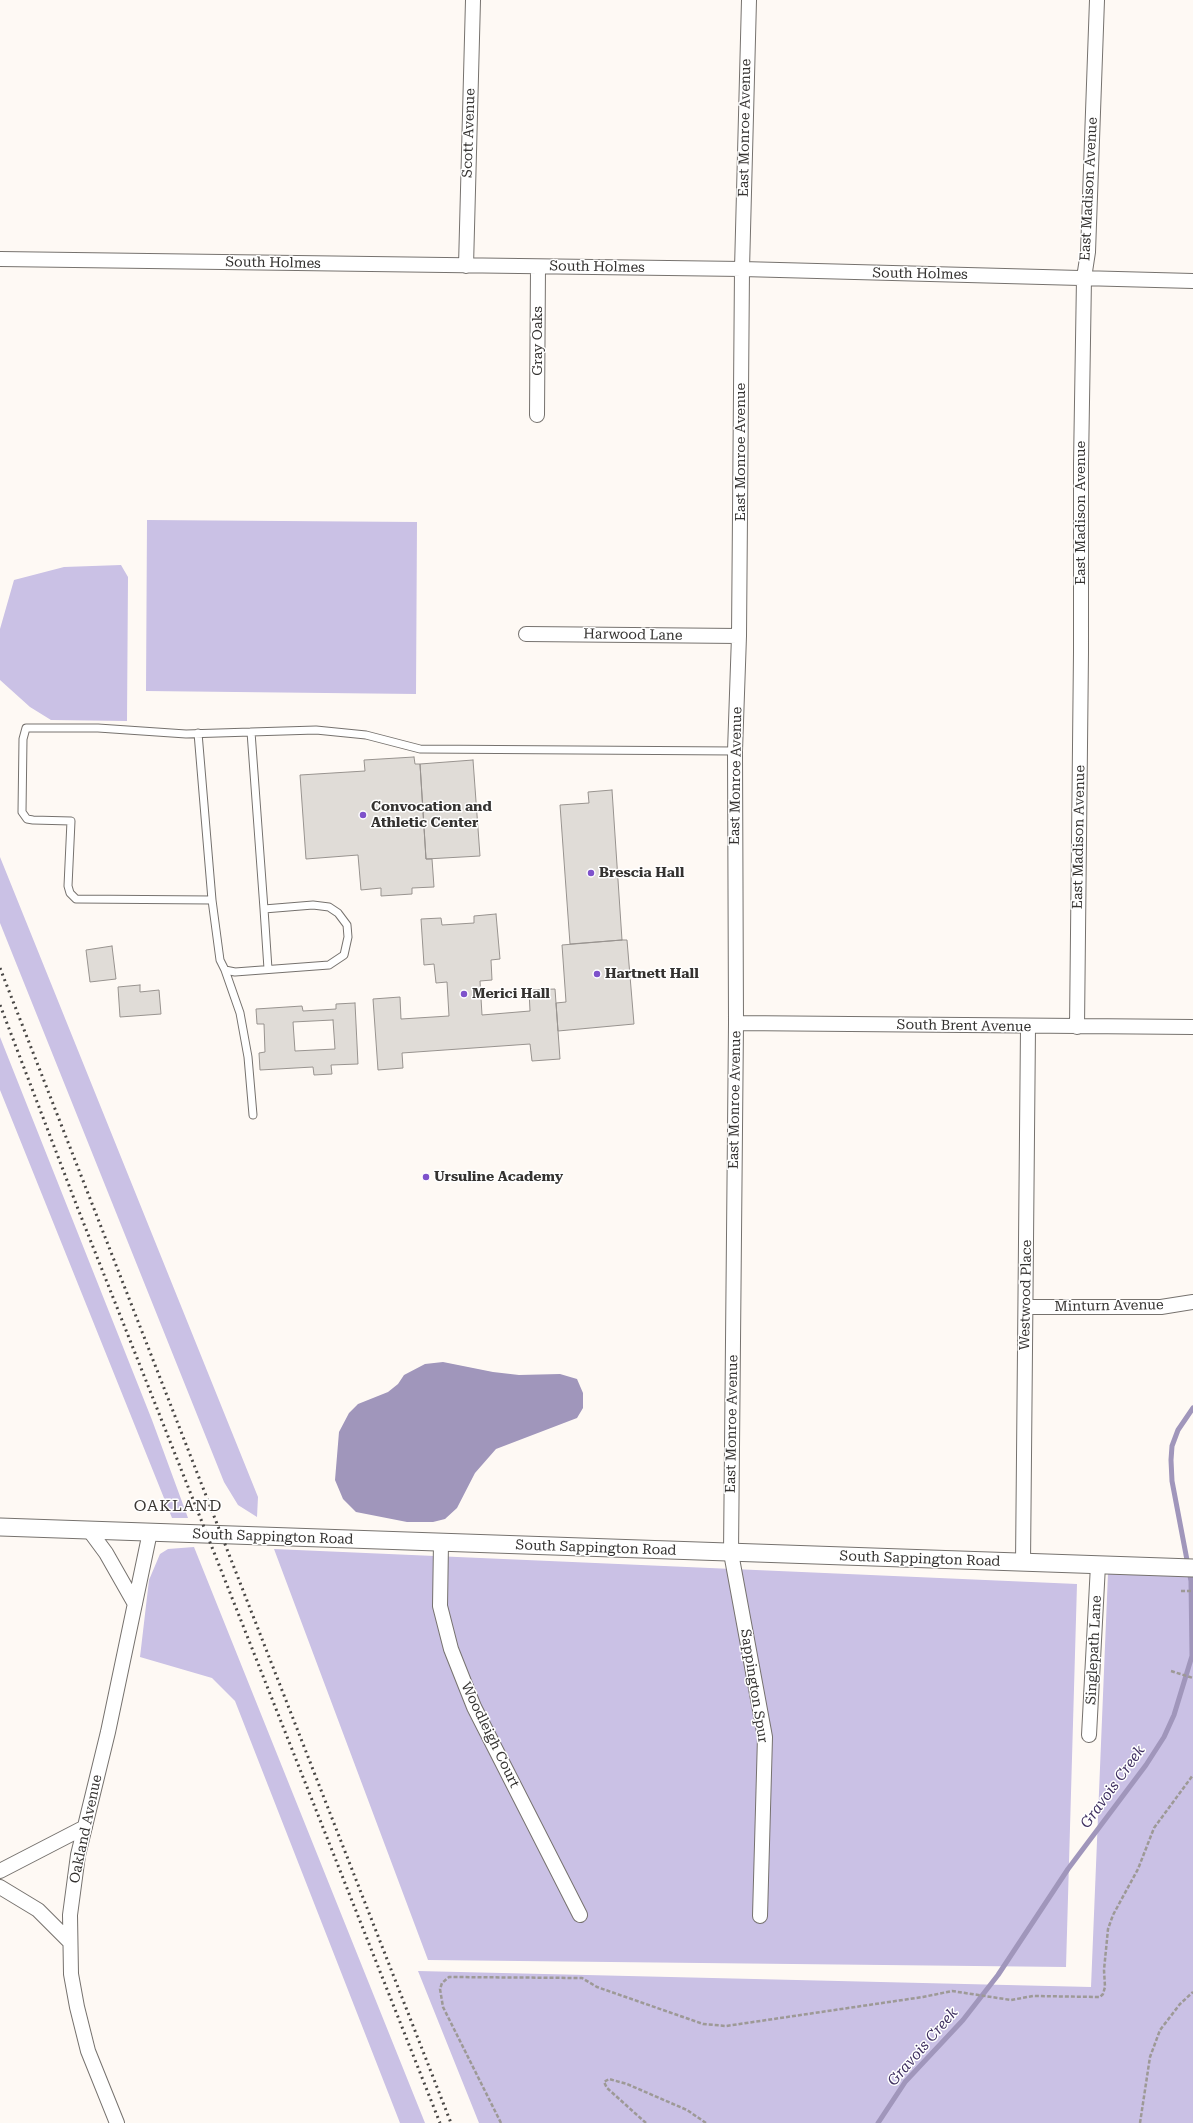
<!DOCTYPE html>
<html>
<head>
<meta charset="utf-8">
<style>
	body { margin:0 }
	canvas { display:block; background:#fef9f4 }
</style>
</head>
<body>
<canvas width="1193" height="2123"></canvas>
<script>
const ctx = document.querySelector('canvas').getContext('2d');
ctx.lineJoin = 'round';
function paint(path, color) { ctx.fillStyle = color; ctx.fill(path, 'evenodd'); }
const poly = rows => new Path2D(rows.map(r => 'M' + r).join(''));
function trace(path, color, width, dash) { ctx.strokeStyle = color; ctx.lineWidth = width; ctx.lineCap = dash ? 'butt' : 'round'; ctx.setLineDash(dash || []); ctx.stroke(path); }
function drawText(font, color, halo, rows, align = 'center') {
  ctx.font = font + ' "Roboto Serif",serif'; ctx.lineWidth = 3; ctx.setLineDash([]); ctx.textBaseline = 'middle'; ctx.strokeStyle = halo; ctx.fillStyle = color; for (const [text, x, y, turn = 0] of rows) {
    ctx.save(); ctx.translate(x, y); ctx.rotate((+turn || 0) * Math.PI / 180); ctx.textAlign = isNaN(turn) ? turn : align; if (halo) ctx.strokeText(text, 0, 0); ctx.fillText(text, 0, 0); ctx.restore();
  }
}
paint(poly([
	[147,520,417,522,416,694,146,691],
	[121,565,128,577,127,721,51,720,30,707,0,680,0,629,14,580,64,567],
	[0,857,258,1497,257,1517,238,1505,224,1482,0,923],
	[0,1037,152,1420,188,1518,172,1518,0,1090],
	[194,1547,368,1981,425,2123,400,2123,235,1701,212,1678,140,1657,149,1580,160,1554,168,1549],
	[274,1549,1077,1584,1066,1967,428,1960],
	[1108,1573,1193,1575,1193,2123,479,2123,418,1971,1091,1987]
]), '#cac1e5');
paint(poly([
	[443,1362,493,1372,519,1375,560,1374,577,1379,583,1393,583,1408,577,1418,496,1449,475,1473,457,1508,445,1519,433,1522,407,1522,356,1512,343,1499,335,1480,339,1432,349,1413,358,1404,388,1392,398,1384,404,1375,425,1364]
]), '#a096bb');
trace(poly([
	[878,2123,905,2082,963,2020,998,1975,1068,1869,1146,1765,1164,1737,1174,1715,1192,1656,1191,1581,1172,1481,1171,1460,1172,1446,1178,1430,1193,1408]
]), '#a096bb', 5);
const building = poly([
	[414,757,415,764,420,764,426,859,432,859,434,887,412,888,412,894,381,896,381,888,361,890,358,855,306,859,300,775,365,771,364,760,414,757],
	[473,760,480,856,426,859,420,764,473,760],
	[612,790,622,940,570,944,560,805,589,803,588,792,612,790],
	[496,914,500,959,491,960,492,980,480,981,482,1015,530,1011,529,990,555,989,560,1059,532,1061,530,1044,402,1053,403,1068,378,1070,373,999,400,997,401,1019,449,1016,447,982,436,983,434,964,424,965,421,919,441,918,442,925,474,923,474,916,496,914],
	[622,940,627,940,634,1024,558,1031,556,1003,566,1002,562,945,622,940],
	[112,946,116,979,90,982,86,950,112,946],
	[140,985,140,992,159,990,161,1014,120,1017,118,987,140,985],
	[355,1003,358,1064,331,1065,332,1074,314,1075,313,1067,260,1070,259,1053,265,1052,264,1024,257,1024,256,1009,302,1006,303,1011,336,1009,336,1004,355,1003],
	[333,1020,335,1049,295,1051,293,1022,333,1020]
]);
paint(building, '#e0dcd7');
trace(building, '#98938f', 1);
const service = poly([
	[251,732,264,909,313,905,329,907,338,913,347,925,348,937,344,955,329,965,235,972,225,970,220,960,212,900,76,899,70,893,68,886,71,821,33,820,27,819,22,812,23,739,26,728,98,728,186,734,316,730,366,735,420,749,735,751],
	[198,733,212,900],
	[264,909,268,969],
	[225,970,240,1013,248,1057,253,1115]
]);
const minor = poly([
	[749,0,742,269,739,636,735,751,736,1023,731,1553,765,1737,760,1916],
	[0,259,742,269,1193,281],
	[466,266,473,0],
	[537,415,538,267],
	[526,634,739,636],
	[736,1023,1193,1027],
	[1077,1027,1081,652,1081,464,1084,278,1088,252,1097,0],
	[1026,1307,1161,1307,1193,1302],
	[89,1530,106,1553,135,1604],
	[441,1543,440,1606,451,1649,474,1707,580,1915],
	[1023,1563,1028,1027],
	[1089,1735,1098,1565],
	[0,1871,85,1827],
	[0,1887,38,1910,69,1941],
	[117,2123,88,2051,77,2007,71,1974,70,1915,78,1855,108,1732,150,1532]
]);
const tertiary = poly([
	[0,1527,1193,1568]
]);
trace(service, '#76726e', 9);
trace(minor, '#76726e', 16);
trace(tertiary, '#76726e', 19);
trace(poly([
	[1181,1591,1193,1591],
	[1171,1671,1193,1678],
	[501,2123,443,2007,440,1989,442,1983,449,1977,582,1978,597,1987,686,2018,703,2024,726,2026,923,1997,952,1991,1011,2000,1033,1996,1100,1997,1103,1994,1105,1987,1104,1970,1108,1929,1113,1915,1138,1869,1154,1828,1193,1775],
	[646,2123,607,2088,604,2082,609,2079,627,2084,687,2110,706,2123],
	[1140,2123,1150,2057,1160,2030,1180,2004,1193,1992]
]), '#9d9996', 2.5, [4, 2]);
trace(service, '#fff', 7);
trace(minor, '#fff', 14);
trace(tertiary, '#fff', 17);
trace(poly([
	[0,968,451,2123],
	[0,1005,78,1209,440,2123]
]), '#494745', 3, [2, 4]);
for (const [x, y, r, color] of [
	[363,815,4,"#7e52cb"],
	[591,873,4,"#7e52cb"],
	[597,974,4,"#7e52cb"],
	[464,994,4,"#7e52cb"],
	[426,1177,4,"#7e52cb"]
]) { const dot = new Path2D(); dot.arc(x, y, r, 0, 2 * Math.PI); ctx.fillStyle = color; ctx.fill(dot); trace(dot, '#fff', 1.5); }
drawText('14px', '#343230', '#fff', [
	["East Monroe Avenue",745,128,-89],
	["Scott Avenue",469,133,-88],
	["East Madison Avenue",1089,189,-87],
	["South Holmes",273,263,1],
	["South Holmes",597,267,1],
	["South Holmes",920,274,1],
	["Gray Oaks",538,341,-90],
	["East Monroe Avenue",741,452,-90],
	["East Madison Avenue",1081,513,-90],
	["Harwood Lane",633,635,1],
	["East Monroe Avenue",736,776,-89],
	["East Madison Avenue",1079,837,-89],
	["South Brent Avenue",964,1026,1],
	["East Monroe Avenue",735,1100,-89],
	["Westwood Place",1026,1295,-89],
	["Minturn Avenue",1109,1306,-1],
	["East Monroe Avenue",732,1424,-89],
	["South Sappington Road",273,1537,2],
	["South Sappington Road",596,1548,2],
	["South Sappington Road",920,1559,2],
	["Singlepath Lane",1094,1650,-87],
	["Sappington Spur",754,1686,81],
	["Woodleigh Court",490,1735,64],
	["Oakland Avenue",86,1829,-78]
]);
drawText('bold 14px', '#343230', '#fff', [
	["Convocation and",371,807],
	["Athletic Center",371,823],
	["Brescia Hall",599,873],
	["Hartnett Hall",605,974],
	["Merici Hall",472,994],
	["Ursuline Academy",434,1177]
], 'left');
drawText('italic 15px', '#3f3060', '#fff', [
	["Gravois Creek",1113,1787,-54],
	["Gravois Creek",923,2047,-49]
]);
ctx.letterSpacing = '1px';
drawText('16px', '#3c3834', '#fff', [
	["OAKLAND",178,1506]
]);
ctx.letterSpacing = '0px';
</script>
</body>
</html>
